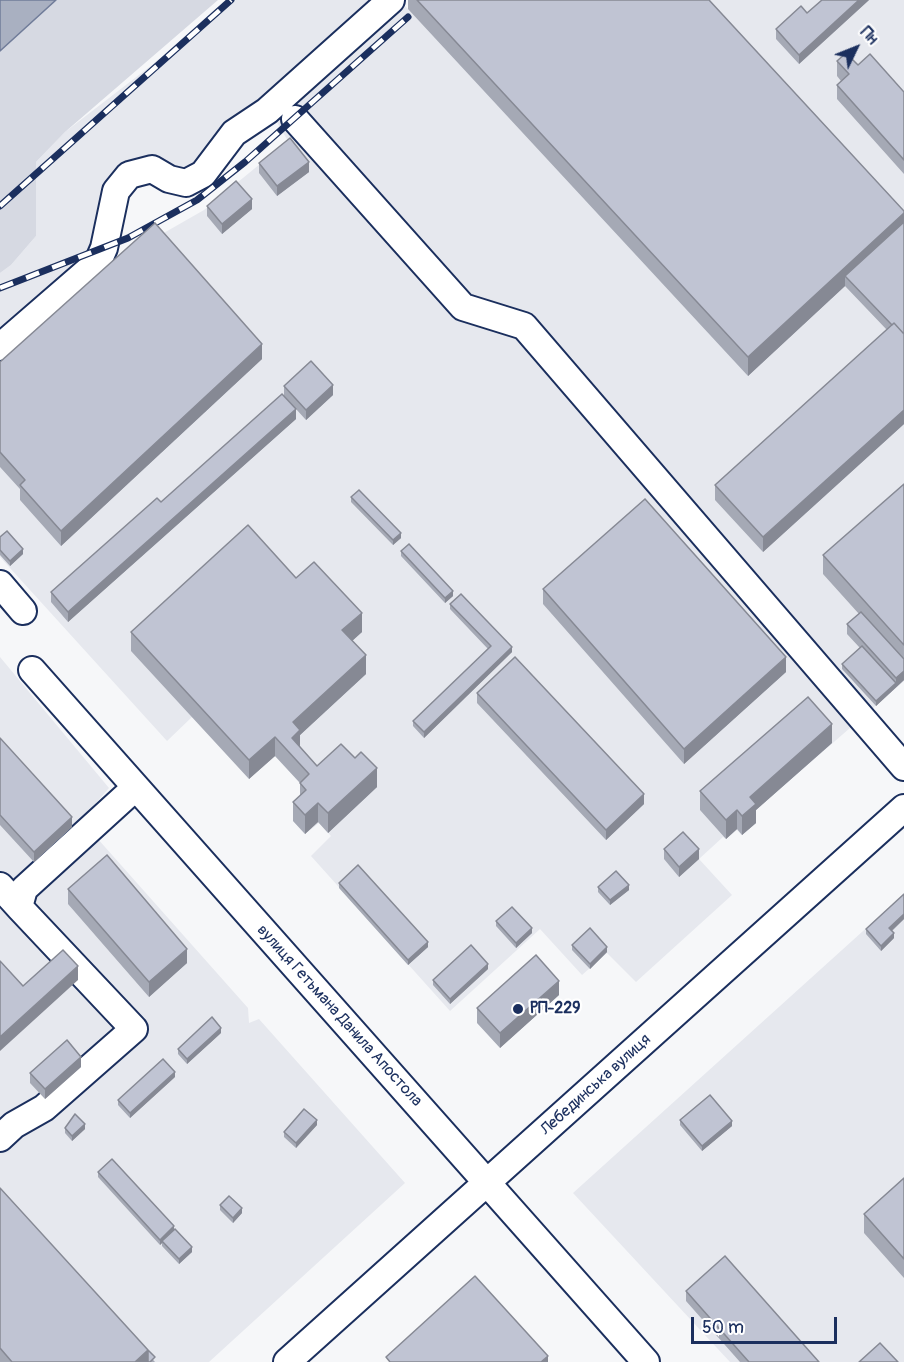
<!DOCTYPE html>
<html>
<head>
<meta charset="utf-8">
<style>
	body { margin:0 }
	#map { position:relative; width:904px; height:1362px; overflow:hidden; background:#f6f7f9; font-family:Pangolin,sans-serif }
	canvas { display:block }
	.north { position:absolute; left:826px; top:18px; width:60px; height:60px; -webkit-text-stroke:4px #fff; paint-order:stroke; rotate:47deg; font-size:16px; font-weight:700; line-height:24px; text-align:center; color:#1b2f5e }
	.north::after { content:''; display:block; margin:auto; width:21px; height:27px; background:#1b2f5e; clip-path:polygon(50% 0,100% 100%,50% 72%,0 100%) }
	.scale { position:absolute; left:691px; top:1317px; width:146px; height:27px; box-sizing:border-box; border:3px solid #1b2f5e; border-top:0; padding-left:8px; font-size:18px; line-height:21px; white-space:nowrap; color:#1b2f5e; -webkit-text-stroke:4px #fff; paint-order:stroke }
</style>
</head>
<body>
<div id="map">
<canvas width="904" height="1362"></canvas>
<div class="north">Пн</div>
<div class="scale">50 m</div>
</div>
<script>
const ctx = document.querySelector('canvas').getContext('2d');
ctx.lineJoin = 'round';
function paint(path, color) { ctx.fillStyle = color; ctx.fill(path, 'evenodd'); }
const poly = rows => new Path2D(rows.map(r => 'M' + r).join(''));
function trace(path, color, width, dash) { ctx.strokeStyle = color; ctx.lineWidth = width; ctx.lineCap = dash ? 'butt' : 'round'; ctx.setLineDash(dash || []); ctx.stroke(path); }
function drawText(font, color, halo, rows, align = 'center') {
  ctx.font = font + ' Pangolin,sans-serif'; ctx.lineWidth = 4.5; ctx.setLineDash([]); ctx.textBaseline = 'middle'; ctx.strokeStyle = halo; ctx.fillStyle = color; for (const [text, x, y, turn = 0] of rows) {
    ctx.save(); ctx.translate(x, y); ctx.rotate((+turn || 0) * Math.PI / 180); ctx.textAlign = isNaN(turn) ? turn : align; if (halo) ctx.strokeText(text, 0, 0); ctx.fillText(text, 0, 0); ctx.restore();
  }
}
paint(poly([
	[236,0,379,0,186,177,125,169,92,259,0,335,0,273,11,265,36,236,36,162,65,132],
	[418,0,904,0,904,681,750,815,756,823,742,835,737,830,726,839,723,837,699,859,732,895,636,982,607,953,582,975,540,929,450,1011,311,856,331,836,319,823,305,834,293,821,306,809,309,793,275,756,192,717,167,741,0,557,0,377,155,238,204,210,288,141,275,119,404,5,408,9],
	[0,657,109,788,81,820,248,1008,249,1023,259,1019,405,1183,209,1362,0,1362],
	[904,894,904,1362,730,1362,573,1193]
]), '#e6e8ee');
paint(poly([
	[56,0,218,0,65,132,36,162,36,236,11,265,0,273,0,51]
]), '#d6d9e2');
const water = poly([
	[0,0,56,0,0,51,0,0]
]);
paint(water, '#a9b0c1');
trace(water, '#707c99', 1.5);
const minor = poly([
	[295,119,463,307,524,326,904,767],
	[0,347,98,262,104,248,116,191,129,175,152,169,169,179,186,183,203,174,234,133,267,111,391,0],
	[0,584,23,611],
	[32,670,646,1362],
	[0,886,19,907],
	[0,1138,14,1125,44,1108,134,1029,19,907,24,889,136,787],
	[287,1362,904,808]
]);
trace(minor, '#1b2f5e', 30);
trace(minor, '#fff', 26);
const rail = poly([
	[0,206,231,0],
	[0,288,128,238,197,200,245,162,408,17]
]);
trace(rail, '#1b2f5e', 7);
trace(rail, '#fff', 4.5, [14]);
paint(poly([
	[408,0,709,0,904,211,904,424,763,552,715,500,715,485,887,330,845,286,748,376,408,9],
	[822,0,869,0,799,64,776,39,776,29,807,13],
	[837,61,858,65,904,92,904,174,837,99,837,85,841,81,837,76],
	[259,163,309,172,277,196,259,173],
	[207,206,252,209,222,234,207,216],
	[262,359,61,546,20,500,20,489,0,467,0,362],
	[284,386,333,395,306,420,296,409,296,419,68,622,51,602,51,592,161,502,284,395],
	[904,484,904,680,876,706,842,669,842,664,860,648,847,634,847,624,859,614,823,574,823,555],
	[351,497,401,538,393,545,351,502],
	[0,537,23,554,10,566,0,555],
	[401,551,453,596,445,603,401,556],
	[296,578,362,632,352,641,366,674,300,735,300,747,317,766,377,787,328,833,318,822,305,834,293,821,293,802,300,796,300,783,275,756,249,779,131,651,131,632],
	[543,589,786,672,684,764,543,604],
	[450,604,512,652,424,738,413,726,413,721,488,649,450,609],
	[477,693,644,804,606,840,477,703],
	[0,738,72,827,34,862,0,825],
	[832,743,756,810,756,823,742,835,737,829,726,839,700,810,700,791],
	[664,849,699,859,679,877,664,859],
	[339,883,428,947,408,965,339,888],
	[598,887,629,890,610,905,598,892],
	[68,889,187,963,149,997,68,904],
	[904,894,904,919,892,931,894,938,881,951,866,934,866,929],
	[496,921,532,933,516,948,496,926],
	[572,945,607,952,590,969,572,950],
	[488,969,450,1004,433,985,433,980],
	[559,995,500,1048,477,1023,477,1008],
	[221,1033,187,1064,178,1054,178,1049],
	[81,1067,45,1099,30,1083,30,1073],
	[175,1077,130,1118,118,1105,118,1100],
	[680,1120,732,1126,702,1151,680,1125],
	[317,1125,296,1148,284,1137,284,1132],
	[65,1128,85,1129,72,1141,65,1133],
	[98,1172,174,1229,192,1252,179,1264,162,1246,162,1243,160,1245,98,1177],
	[904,1178,904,1278,864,1233,864,1214],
	[0,1188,155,1362,0,1362],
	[220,1205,242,1213,233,1223,220,1210],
	[686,1291,819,1362,740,1362,686,1301]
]), '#a5a9b5');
paint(poly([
	[859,0,869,0,799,64,799,55],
	[309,162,309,172,277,196,277,186],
	[252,199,252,209,222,234,222,224],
	[904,213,904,232,845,276,845,286,748,376,748,357],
	[262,344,262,359,61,546,61,531],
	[333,385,333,395,306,420,306,410],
	[296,409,296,419,68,622,68,612],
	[904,410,904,424,763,552,763,537],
	[401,533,401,538,393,545,393,540],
	[23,549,23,554,10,566,10,561],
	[453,591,453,596,445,603,445,598],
	[362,613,362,632,342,650,342,630],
	[512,647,512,652,424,738,424,732],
	[366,655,366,674,300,735,300,749,292,755,293,722],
	[786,657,786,672,684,764,684,749],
	[904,671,904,680,876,706,876,701,896,683,896,678],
	[832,724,832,743,756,810,756,823,742,835,742,816,750,797],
	[275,737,275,756,249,779,249,760],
	[377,768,377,787,328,833,328,813],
	[644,794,644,804,606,840,606,830],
	[318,803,318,822,305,834,305,815],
	[737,810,737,829,726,839,726,820],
	[72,817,72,827,34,862,34,852],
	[699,849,699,859,679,877,679,867],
	[629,885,629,890,610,905,610,900],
	[904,914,904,919,889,933,889,928],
	[532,928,532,933,516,948,516,943],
	[894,933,894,938,881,951,881,946],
	[428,942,428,947,408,965,408,960],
	[607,947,607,952,590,969,590,964],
	[187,949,187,963,149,997,149,982],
	[488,964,488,969,450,1004,450,999],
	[78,966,78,980,0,1051,0,1037],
	[559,981,559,995,500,1048,500,1033],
	[221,1028,221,1033,187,1064,187,1059],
	[81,1057,81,1067,45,1099,45,1089],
	[175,1072,175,1077,130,1118,130,1113],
	[317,1120,317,1125,296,1148,296,1143],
	[732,1121,732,1126,702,1151,702,1146],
	[85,1124,85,1129,72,1141,72,1136],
	[242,1208,242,1213,233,1223,233,1218],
	[174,1226,174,1231,160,1245,160,1240],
	[192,1247,192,1252,179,1264,179,1259],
	[148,1350,148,1362,135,1362],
	[548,1356,548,1362,541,1362]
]), '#868994');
const building = poly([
	[417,0,709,0,904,211,904,213,748,357,417,0],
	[822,0,859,0,799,55,776,29,801,6,807,13,822,0],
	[846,53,858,65,870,54,904,92,904,160,837,85,849,74,837,61,846,53],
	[290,138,309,162,277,186,259,163,290,138],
	[236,181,252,199,222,224,207,206,236,181],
	[904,222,904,334,894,323,892,325,845,276,904,222],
	[155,223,262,344,61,531,20,485,25,480,0,452,0,362,155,223],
	[894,323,904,334,904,410,763,537,715,485,894,323],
	[311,361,333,385,306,410,284,386,311,361],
	[282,394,296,409,68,612,51,592,157,498,161,502,282,394],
	[904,484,904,645,823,555,904,484],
	[359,490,401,533,393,540,351,497,359,490],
	[645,499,786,657,684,749,543,589,645,499],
	[248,525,296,578,314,562,362,613,342,630,366,655,293,722,300,730,292,738,317,766,341,744,355,758,361,752,377,768,328,813,318,803,305,815,293,802,306,790,300,783,309,774,275,737,249,760,131,632,248,525],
	[7,531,23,549,10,561,0,550,0,537,7,531],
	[409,544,453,591,445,598,401,551,409,544],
	[461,594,512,647,424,732,413,721,491,646,450,604,461,594],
	[861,612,904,659,904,671,896,678,847,624,861,612],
	[862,646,896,683,876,701,842,664,862,646],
	[515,657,644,794,606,830,477,693,515,657],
	[808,697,832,724,750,797,756,804,742,816,737,810,726,820,700,791,808,697],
	[0,738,72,817,34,852,0,815,0,738],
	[683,832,699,849,679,867,664,849,683,832],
	[107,855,187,949,149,982,68,889,107,855],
	[358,865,428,942,408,960,339,883,358,865],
	[616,871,629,885,610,900,598,887,616,871],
	[904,894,904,914,889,928,894,933,881,946,866,929,904,894],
	[512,907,532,928,516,943,496,921,512,907],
	[590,928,607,947,590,964,572,945,590,928],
	[471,945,488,964,450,999,433,980,471,945],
	[63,950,78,966,0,1037,0,961,23,986,63,950],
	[536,955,559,981,500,1033,477,1008,536,955],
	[212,1017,221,1028,187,1059,178,1049,212,1017],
	[67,1040,81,1057,45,1089,30,1073,67,1040],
	[163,1059,175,1072,130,1113,118,1100,163,1059],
	[710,1095,732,1121,702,1146,680,1120,710,1095],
	[304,1109,317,1120,296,1143,284,1132,304,1109],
	[75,1114,85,1124,72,1136,65,1128,75,1114],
	[112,1159,174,1226,160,1240,98,1172,112,1159],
	[904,1178,904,1259,864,1214,904,1178],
	[0,1188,148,1350,135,1362,12,1362,0,1348,0,1188],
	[229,1196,242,1208,233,1218,220,1205,229,1196],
	[175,1229,192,1247,179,1259,162,1241,175,1229],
	[725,1256,819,1362,749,1362,686,1291,725,1256],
	[475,1276,548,1356,541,1362,390,1362,386,1357,475,1276],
	[880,1343,898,1362,859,1362,880,1343],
	[148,1350,155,1357,150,1362,148,1362,148,1350]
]);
paint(building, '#c0c4d3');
trace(building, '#868994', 1.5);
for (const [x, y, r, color] of [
	[518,1009,6,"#1b2f5e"]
]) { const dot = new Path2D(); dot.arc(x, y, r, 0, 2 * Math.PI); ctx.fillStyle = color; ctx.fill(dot); trace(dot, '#fff', 2); }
drawText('bold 16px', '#1b2f5e', '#fff', [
	["РП-229",530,1009]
], 'left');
drawText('16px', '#1b2f5e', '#fff', [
	["вулиця Гетьмана Данила Апостола",339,1016,48],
	["Лебединська вулиця",596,1085,-42]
]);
</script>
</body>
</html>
